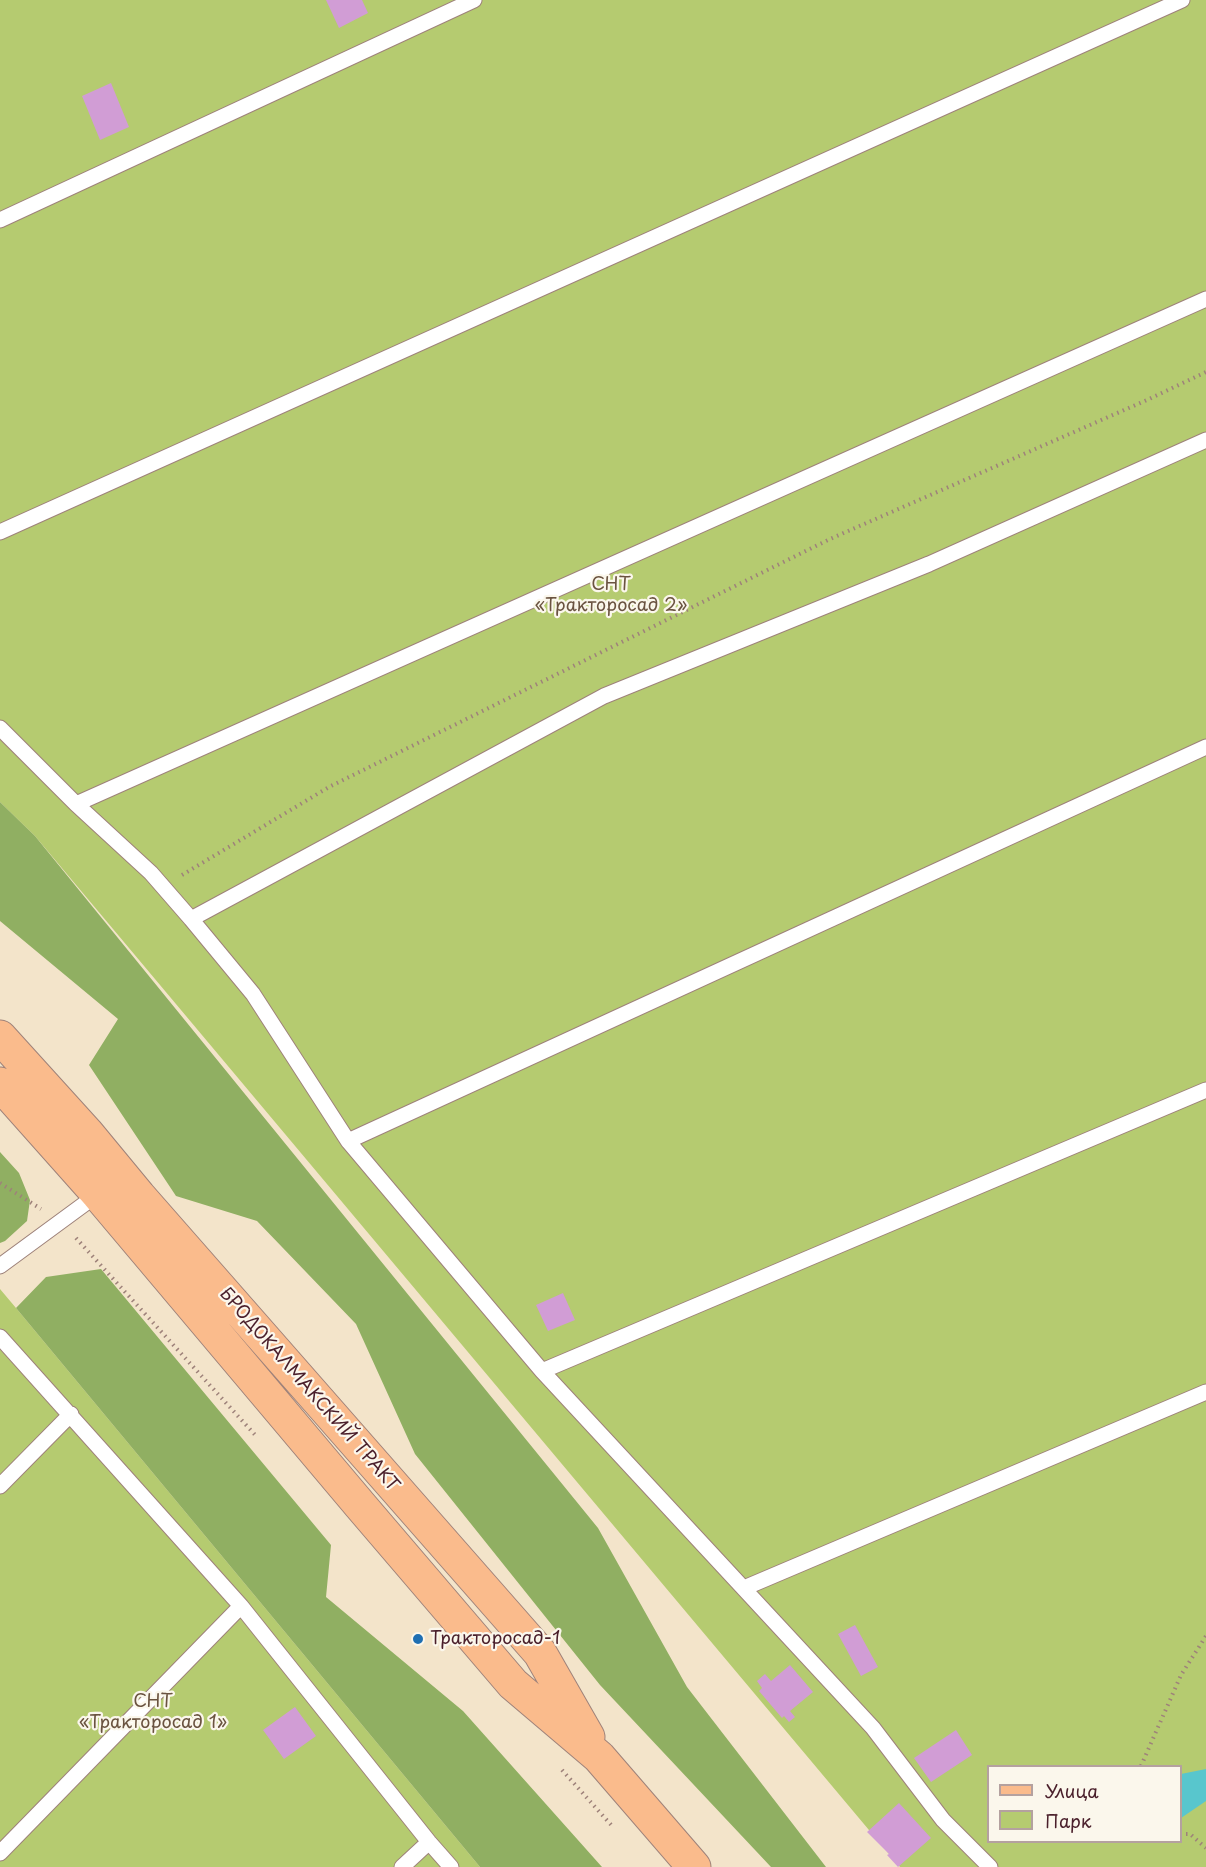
<!DOCTYPE html>
<html>
<head>
<meta charset="utf-8">
<style>
	body { margin:0 }
	#map { position:relative; width:1206px; height:1867px; overflow:hidden; background:#f3e4ca; font-family:"Playpen Sans",sans-serif }
	canvas { display:block }
	.legend { position:absolute; left:987px; top:1765px; width:195px; height:78px; box-sizing:border-box; background:#fbf7ec; border:2px solid #b4a19f; margin:0; padding:8px 10px; list-style:none; font-size:18px; color:#4a1f2b }
	.legend li { display:flex; align-items:center; gap:12px; height:30px }
	.legend b { width:30px; border:2px solid #b4a19f }
</style>
</head>
<body>
<div id="map">
<canvas width="1206" height="1867"></canvas>
<ul class="legend">
<li><b style="height:8px;background:#fabb8c"></b>Улица</li>
<li><b style="height:16px;background:#b5cb70"></b>Парк</li>
</ul>
</div>
<script>
const ctx = document.querySelector('canvas').getContext('2d');
ctx.lineJoin = 'round';
function paint(path, color) { ctx.fillStyle = color; ctx.fill(path, 'evenodd'); }
const poly = rows => new Path2D(rows.map(r => 'M' + r).join(''));
function trace(path, color, width, dash) { ctx.strokeStyle = color; ctx.lineWidth = width; ctx.lineCap = dash ? 'butt' : 'round'; ctx.setLineDash(dash || []); ctx.stroke(path); }
function drawText(font, color, halo, rows, align = 'center') {
  ctx.font = font + ' "Playpen Sans",sans-serif'; ctx.lineWidth = 4.5; ctx.setLineDash([]); ctx.textBaseline = 'middle'; ctx.strokeStyle = halo; ctx.fillStyle = color; for (const [text, x, y, turn = 0] of rows) {
    ctx.save(); ctx.translate(x, y); ctx.rotate((+turn || 0) * Math.PI / 180); ctx.textAlign = isNaN(turn) ? turn : align; if (halo) ctx.strokeText(text, 0, 0); ctx.fillText(text, 0, 0); ctx.restore();
  }
}
paint(poly([
	[0,0,1206,0,1206,1867,900,1867,35,836,0,802],
	[988,1766,1180,1766,1180,1842,988,1842],
	[0,1289,16,1308,480,1867,0,1867]
]), '#b5cb70');
paint(poly([
	[0,802,35,836,598,1528,687,1687,826,1867,771,1867,600,1685,415,1454,356,1324,257,1221,176,1196,89,1065,118,1019,0,921],
	[0,1152,19,1173,30,1200,27,1221,5,1241,0,1243],
	[101,1269,331,1545,326,1597,463,1711,602,1867,480,1867,16,1308,46,1277]
]), '#90af62');
paint(poly([
	[1206,1769,1206,1801,1181,1818,1181,1774]
]), '#58c6cd');
paint(poly([
	[326,0,362,0,368,13,339,28],
	[111,83,129,127,100,140,82,96],
	[563,1293,575,1320,548,1331,536,1305],
	[855,1625,878,1667,861,1676,838,1634],
	[790,1665,813,1692,790,1711,795,1717,789,1722,784,1716,782,1718,759,1691,762,1688,757,1681,765,1674,771,1681],
	[295,1707,316,1736,284,1759,263,1730],
	[956,1730,972,1755,931,1782,914,1758],
	[899,1803,931,1838,898,1867,887,1855,889,1854,867,1832]
]), '#d19dd5');
const service = poly([
	[0,220,474,0],
	[0,532,1182,0],
	[0,728,76,804,151,873,191,919,253,994,348,1141,542,1371,873,1728,943,1820,990,1867],
	[76,804,1206,299],
	[191,919,604,696,929,564,1206,440],
	[348,1141,1206,747],
	[0,1266,98,1194],
	[0,1337,241,1606,429,1842,451,1867],
	[542,1371,1206,1090],
	[0,1486,71,1414],
	[744,1588,1206,1392],
	[0,1853,241,1606],
	[402,1867,429,1842]
]);
const primary = poly([
	[0,1037,87,1133,139,1196,540,1653,588,1737],
	[0,1084,98,1194,360,1505,513,1684,599,1757,694,1867]
]);
trace(service, '#9e827a', 17);
trace(primary, '#9e827a', 35);
trace(poly([
	[182,875,329,787,830,539,1147,400,1206,372],
	[0,1183,41,1209],
	[76,1238,257,1437],
	[1141,1766,1181,1675,1206,1636],
	[562,1770,613,1827],
	[1180,1834,1190,1834,1206,1848]
]), '#9e827a', 4, [1.5, 4.5]);
trace(service, '#fff', 15);
trace(primary, '#fabb8c', 33);
for (const [x, y, r, color] of [
	[418,1639,6,"#1f6fb2"]
]) { const dot = new Path2D(); dot.arc(x, y, r, 0, 2 * Math.PI); ctx.fillStyle = color; ctx.fill(dot); trace(dot, '#fbf7ec', 2); }
drawText('18px', '#6a5340', '#fbf7ec', [
	["СНТ",611,585],
	["«Тракторосад 2»",611,606],
	["СНТ",153,1702],
	["«Тракторосад 1»",153,1723]
]);
drawText('18px', '#4a1f2b', '#fbf7ec', [
	["БРОДОКАЛМАКСКИЙ ТРАКТ",309,1390,49]
]);
drawText('18px', '#4a1f2b', '#fbf7ec', [
	["Тракторосад-1",430,1639]
], 'left');
</script>
</body>
</html>
